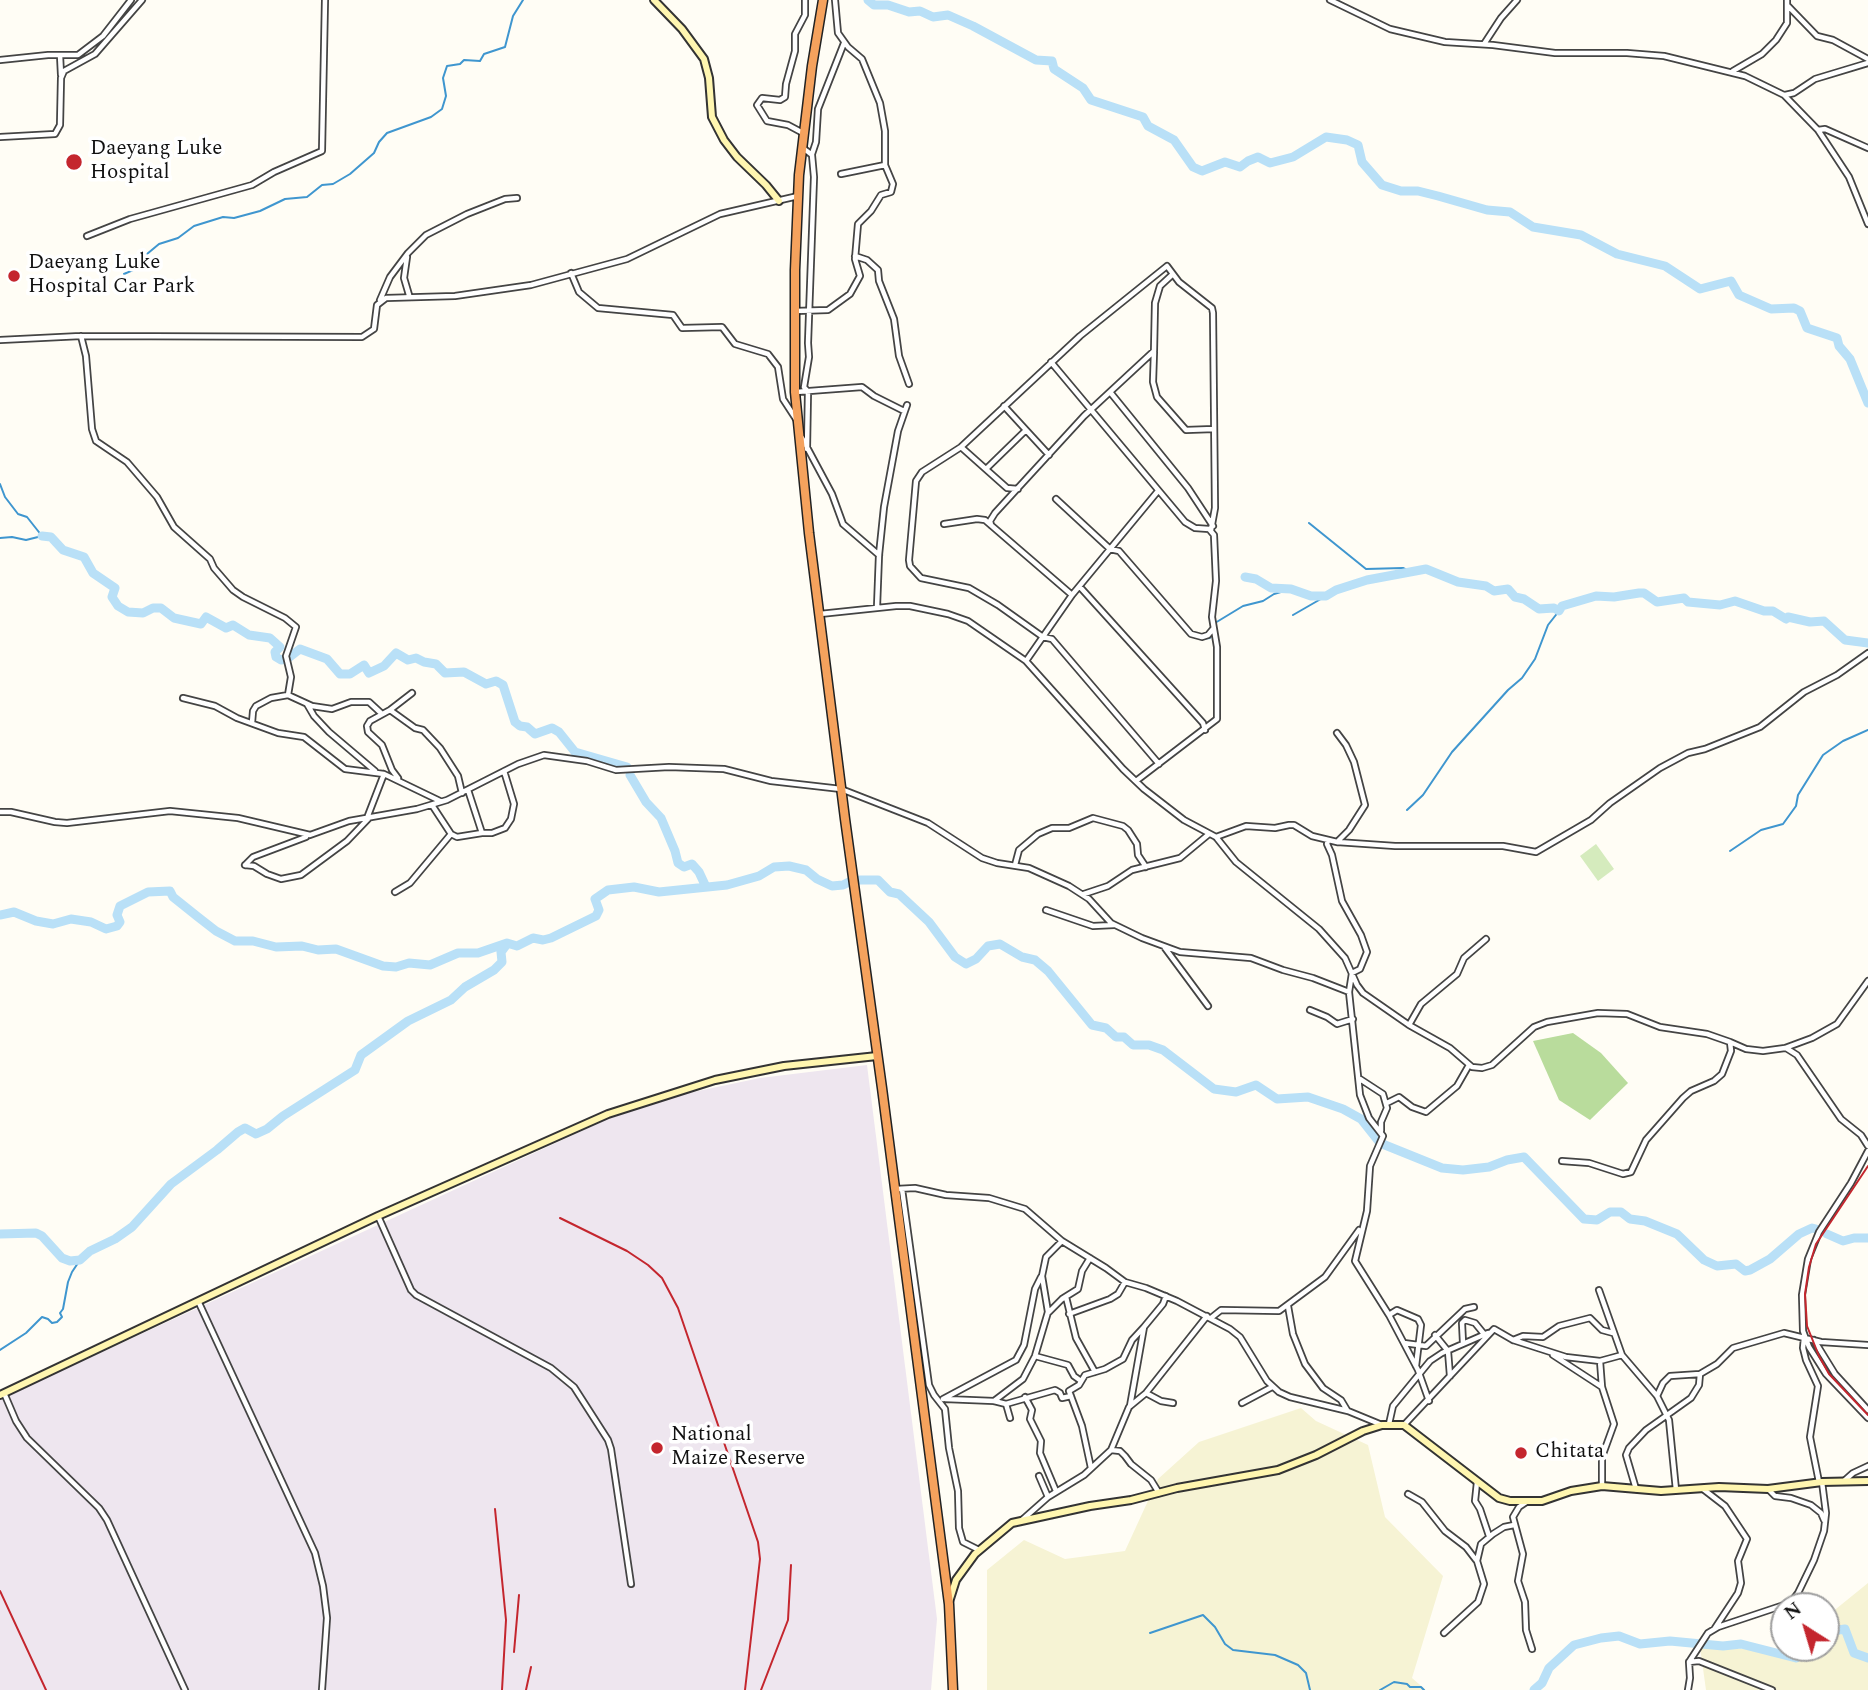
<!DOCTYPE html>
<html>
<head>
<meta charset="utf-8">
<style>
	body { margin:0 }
	#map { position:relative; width:1868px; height:1690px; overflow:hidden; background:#fffdf5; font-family:Spectral,serif }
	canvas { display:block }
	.north { position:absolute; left:1770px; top:1592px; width:70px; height:70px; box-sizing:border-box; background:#fff; border:2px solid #a0a0a0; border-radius:50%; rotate:323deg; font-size:19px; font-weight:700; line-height:28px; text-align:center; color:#111 }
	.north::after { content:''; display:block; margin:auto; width:24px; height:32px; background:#c4262e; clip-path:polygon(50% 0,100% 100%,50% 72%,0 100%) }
</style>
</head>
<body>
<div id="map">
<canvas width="1868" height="1690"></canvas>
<div class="north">N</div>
</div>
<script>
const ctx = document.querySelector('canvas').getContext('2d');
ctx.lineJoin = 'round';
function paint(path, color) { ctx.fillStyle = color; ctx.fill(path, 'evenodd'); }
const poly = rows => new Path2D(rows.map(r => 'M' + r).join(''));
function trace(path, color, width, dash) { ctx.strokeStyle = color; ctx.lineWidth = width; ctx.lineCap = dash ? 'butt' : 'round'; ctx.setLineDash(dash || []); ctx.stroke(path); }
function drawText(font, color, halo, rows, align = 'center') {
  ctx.font = font + ' Spectral,serif'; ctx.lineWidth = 7; ctx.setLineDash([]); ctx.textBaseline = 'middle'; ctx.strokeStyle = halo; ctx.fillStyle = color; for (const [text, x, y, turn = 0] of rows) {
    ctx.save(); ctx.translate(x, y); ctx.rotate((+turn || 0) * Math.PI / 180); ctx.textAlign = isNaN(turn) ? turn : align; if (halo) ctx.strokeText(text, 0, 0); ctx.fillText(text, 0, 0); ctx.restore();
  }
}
paint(poly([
	[867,1065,937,1619,931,1690,0,1690,0,1399,608,1119,679,1095,760,1078]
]), '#eee6ef');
paint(poly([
	[1301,1408,1316,1421,1368,1445,1385,1517,1443,1576,1412,1678,1426,1690,987,1690,987,1570,1024,1540,1065,1559,1125,1551,1158,1479,1199,1442],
	[1868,1583,1868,1690,1706,1690,1700,1647,1788,1651,1792,1648,1826,1648,1826,1617]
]), '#f6f3d4');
paint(poly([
	[1596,844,1614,869,1598,881,1580,856]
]), '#d5ebbd');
paint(poly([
	[1573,1033,1601,1053,1628,1083,1590,1120,1559,1100,1533,1041]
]), '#b9dc9c');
trace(poly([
	[124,274,133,270,147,254,159,244,178,238,194,226,223,217,234,218,260,211,285,199,307,197,322,185,333,184,350,174,374,153,379,142,387,133,431,117,442,109,446,96,443,78,447,66,460,64,464,60,480,61,484,54,505,47,513,16,523,0],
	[0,484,5,497,18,514,27,517,42,536,26,540,12,537,0,538],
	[1309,523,1366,569,1403,568,1411,572],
	[1293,615,1326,596],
	[1215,623,1243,606,1263,601,1274,594,1291,589],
	[1200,639,1210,638,1211,635],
	[1407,810,1423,795,1452,752,1508,690,1522,678,1535,659,1548,625,1559,611],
	[1730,851,1761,830,1783,824,1796,806,1798,795,1823,755,1843,741,1868,730],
	[0,1350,26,1333,42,1317,48,1319,52,1323,57,1322,62,1317,60,1313,63,1309,68,1282,72,1272,80,1260],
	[1150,1633,1203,1615,1215,1627,1225,1644,1233,1650,1275,1655,1298,1665,1306,1673,1310,1690],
	[1380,1690,1394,1682,1407,1684,1410,1687,1421,1687,1424,1690]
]), '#3f96cf', 2);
trace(poly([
	[868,0,874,5,888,5,909,12,920,11,933,17,948,15,973,26,1036,60,1052,61,1054,69,1083,88,1091,100,1143,117,1148,126,1174,140,1193,167,1202,171,1225,162,1240,167,1248,161,1258,157,1270,163,1293,157,1326,137,1347,140,1358,145,1362,162,1382,185,1401,191,1418,191,1438,196,1487,210,1510,212,1533,227,1581,235,1617,254,1665,266,1700,289,1731,281,1739,295,1771,309,1794,308,1800,311,1807,328,1837,338,1839,346,1850,359,1868,403],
	[42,536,51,537,63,550,84,557,93,573,115,588,112,597,118,606,128,612,143,613,153,608,161,608,174,618,201,624,206,617,226,628,233,625,249,635,270,638,280,647,275,652,276,657,281,660,287,659,300,649,327,659,340,674,350,674,364,665,369,673,384,666,396,653,408,660,416,658,424,662,436,664,445,673,464,672,486,684,496,681,503,685,515,722,520,726,527,727,535,734,552,728,559,732,575,752,627,767],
	[1245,577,1256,579,1271,588,1291,589,1311,596,1326,596,1336,590,1367,580,1426,569,1458,582,1486,586,1494,591,1508,589,1515,597,1524,599,1539,609,1554,608,1559,611,1562,606,1596,596,1614,597,1639,593,1644,593,1657,602,1684,598,1688,602,1720,605,1735,601,1764,611,1773,611,1786,619,1788,617,1810,622,1824,621,1845,640,1868,643],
	[630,775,646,802,661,818,675,851,678,863,684,867,692,864,699,872,706,887],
	[860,880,878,880,890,892,899,894,929,922,955,957,966,964,976,959,988,946,1000,944,1022,957,1035,960,1048,971,1092,1025,1106,1028,1116,1037,1124,1037,1133,1045,1149,1045,1163,1050,1214,1089,1236,1092,1256,1085,1277,1099,1308,1097,1343,1109,1361,1119,1380,1143,1442,1168,1463,1170,1489,1167,1507,1160,1524,1157,1584,1219,1597,1220,1610,1212,1621,1212,1630,1219,1645,1221,1677,1234,1704,1260,1717,1266,1736,1264,1745,1271,1750,1270,1770,1259,1799,1234,1812,1228,1816,1229],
	[0,915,14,912,36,921,53,924,71,919,91,922,106,929,117,926,120,922,117,915,120,906,148,892,170,891,173,897,198,917,216,931,235,941,253,941,276,947,302,946,318,950,336,949,383,966,396,967,409,963,430,965,458,953,478,953,507,943,517,946,533,938,543,940,551,938,596,916,599,910,595,899,608,890,634,887,659,892,727,885,759,876,774,867,789,866,806,870,817,879,832,886,843,885,849,882],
	[0,1234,36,1233,42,1236,62,1258,70,1261,80,1260,90,1251,115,1239,132,1227,171,1184,217,1150,238,1132,245,1128,256,1134,267,1129,283,1116,355,1070,361,1055,408,1021,451,1000,465,987,494,970,502,962,501,952,507,944],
	[1827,1234,1843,1241,1854,1238,1868,1238],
	[1826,1632,1845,1629,1854,1653,1868,1658],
	[1534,1690,1542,1683,1549,1668,1574,1645,1601,1638,1619,1636,1640,1644,1670,1641,1723,1646,1741,1644,1796,1658,1800,1648]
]), '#b9e0f7', 9);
const street = poly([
	[1330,0,1390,29,1445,42,1493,45,1555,53,1627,53,1664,56,1745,76,1784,95,1818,130,1849,177,1868,224],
	[1788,6,1817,36,1833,40,1868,59],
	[1484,44,1501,18,1517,0],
	[60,55,61,75],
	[0,60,48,55,78,55,103,36,131,0],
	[1733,71,1762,54,1776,40,1787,23,1787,0],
	[1785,95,1794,93,1815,79,1868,63],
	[1818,130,1825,129,1868,148],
	[803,133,788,125,767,121,757,105,762,98,780,100,785,97,786,84,795,51,795,34,805,15,805,0],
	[0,137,55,134,60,125,61,78,64,71,95,54,142,0],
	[803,148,812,155,814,177,808,343,809,357,804,387,808,392,807,449],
	[812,154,816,142,818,109,844,43],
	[841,174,885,165],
	[87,236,130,219,252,185,274,172,322,151,325,0],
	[855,256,867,260,878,270,879,281,894,319,899,356,909,384],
	[407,257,404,278,409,295],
	[571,273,579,292,598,308,673,315,682,328,722,327,735,344,768,354,778,367,783,399,796,419],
	[1173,274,1179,282,1212,308,1213,313,1215,508,1211,530],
	[380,300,390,277,408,253,426,235,467,214,505,199,517,198],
	[795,311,828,310,850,294,860,276,855,259,858,224,871,211,881,195,891,192,893,184,885,165,885,131,880,103,862,59,848,47,838,33,835,0],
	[81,336,86,356,92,429,96,441,127,462,157,497,174,527,210,559,214,568,233,590,243,597,285,618,296,627,286,656,291,677,288,695],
	[0,340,81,336,362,337,374,329,377,305,386,298,455,296,531,285,627,259,720,214,798,196],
	[1154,352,1153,382,1157,397,1186,430,1214,429],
	[1051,362,1185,522,1195,528,1209,529,1214,535,1216,581,1212,617,1217,647,1217,719,1136,781],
	[796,392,862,387,874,396,904,411],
	[1110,392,1188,488,1213,526],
	[1004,406,1049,455],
	[802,438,832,494,843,524,879,555],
	[961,447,1007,488,1018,489],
	[986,469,1026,430],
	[1056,499,1110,549,1119,551,1191,634,1202,637,1208,635,1213,629],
	[944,524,977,519,985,520,1072,595],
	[991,525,990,521,995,513,1084,416,1154,351,1155,303,1160,286,1173,274,1167,266,1080,336,961,447,922,472,916,481,909,560,910,566,921,578,969,588,998,605,1043,637,1052,639,1159,764],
	[1080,587,1203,723,1205,730],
	[877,607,879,555,884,507,898,431,907,405],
	[820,614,896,606,910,606,948,614,968,621,1026,661,1123,769,1144,789,1184,820,1216,837,1236,862,1319,929,1345,958,1357,985,1363,993,1409,1025,1450,1048,1472,1067,1482,1068,1492,1065,1534,1027,1547,1022,1598,1013,1627,1014,1660,1027,1707,1034,1730,1042,1731,1051,1722,1074,1714,1081,1691,1091,1683,1098,1646,1140,1631,1172,1623,1174,1589,1163,1562,1161],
	[1026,661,1072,595,1158,491],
	[183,698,215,706,237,718,278,733,304,737,345,769,384,774,440,801],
	[307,704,314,716,329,732,375,771],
	[390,710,415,728,423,730,440,748,458,776,462,793],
	[252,723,253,711,256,706,271,698,288,695,312,706,332,709,351,702,369,702,382,714],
	[1337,733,1346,745,1354,762,1365,805,1349,830,1337,842],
	[398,778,392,770,382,745,368,732,367,726,370,721,390,710,412,693],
	[468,790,482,833,492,833,505,828,511,819,514,804,504,771],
	[0,812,11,812,55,822,67,823,170,811,238,818,310,835,349,821,417,809,447,800,518,764,544,755,587,761,616,770,669,767,724,769,771,781,841,789,928,823,982,858,997,863,1029,868,1069,886,1089,899,1111,923,1142,938,1180,952,1251,958,1283,970,1313,978,1349,992],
	[367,818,384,774],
	[451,834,457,837,482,833],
	[1216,837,1246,826,1275,828,1289,825,1294,825,1312,836,1337,842,1395,846,1503,846,1536,852,1591,820,1610,803,1660,768,1688,753,1705,749,1760,727,1804,692,1837,675,1868,653],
	[1328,840,1327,844,1332,855,1342,901,1361,935,1367,952,1360,969,1352,973,1349,992,1360,1095,1369,1118,1383,1136,1370,1166,1367,1211,1355,1261,1389,1315,1418,1370,1429,1401],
	[245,865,254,866,267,874,281,879,301,875,347,841,369,818],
	[245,865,253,857,306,837],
	[1015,865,1019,850,1038,834,1052,828,1069,828,1093,818,1123,826,1128,830,1137,844,1138,855,1146,867],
	[395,892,410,883,451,834,432,805],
	[1084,894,1108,886,1132,870,1180,858,1209,834],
	[1046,910,1093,926,1114,925],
	[1165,948,1208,1006],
	[1310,1010,1327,1017,1337,1024,1353,1019],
	[1409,1025,1421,1004,1457,974,1464,958,1486,939],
	[1730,1042,1746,1049,1763,1051,1785,1048,1812,1038,1837,1024,1868,981],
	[1786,1048,1797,1055,1841,1119,1861,1135,1868,1146],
	[1360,1079,1383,1094,1387,1108,1381,1122,1381,1131],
	[1387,1103,1399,1097,1412,1107,1426,1112,1457,1086,1469,1065],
	[1868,1151,1851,1183,1819,1232,1808,1259,1802,1295,1803,1331,1809,1347,1826,1374,1868,1418],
	[896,1189,915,1188,946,1195,989,1198,1025,1209,1062,1241,1106,1268,1125,1282,1146,1288,1177,1301,1230,1329,1240,1337,1267,1381,1279,1392,1290,1397,1348,1411,1382,1425],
	[902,1189,929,1385,934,1395,945,1409,949,1448,958,1491,959,1528,963,1542,979,1550],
	[378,1216,411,1290,416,1295,551,1368,574,1387,608,1440,611,1449,631,1584],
	[1599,1290,1622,1355],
	[1066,1297,1076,1338,1095,1372],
	[199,1303,315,1553,323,1586,327,1618,322,1690],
	[1288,1306,1293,1334,1305,1364,1323,1388,1341,1400,1347,1410],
	[1049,1312,1062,1299,1078,1289,1082,1271,1090,1258],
	[1069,1314,1110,1299,1118,1294,1125,1282],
	[1389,1315,1397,1310,1418,1319,1421,1325,1416,1366],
	[1211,1318,1221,1310,1279,1311,1325,1277,1359,1230],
	[1435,1335,1448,1351,1450,1376],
	[1804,1338,1803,1348,1806,1360,1818,1386,1810,1437,1819,1482],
	[1513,1340,1523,1336,1543,1337,1559,1326,1590,1318,1602,1330,1613,1333],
	[1814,1340,1835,1374,1868,1410],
	[1404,1343,1426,1346,1465,1309,1474,1307],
	[1463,1343,1462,1323,1465,1320,1475,1323,1484,1334],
	[1553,1355,1602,1387],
	[1035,1356,1068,1365,1074,1376,1081,1381],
	[1600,1361,1602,1387,1614,1424,1602,1457,1602,1486],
	[4,1393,16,1421,27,1438,99,1508,107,1520,185,1690],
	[1146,1393,1161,1401,1173,1403],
	[1657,1396,1663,1383,1670,1376,1700,1374,1717,1364,1733,1348,1784,1333,1821,1342,1868,1345],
	[1025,1397,1032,1410,1030,1419,1041,1441,1040,1453,1056,1491],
	[943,1399,1016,1360,1024,1345,1035,1289,1041,1277],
	[945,1399,994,1401,1006,1404,1055,1390,1060,1393,1062,1398,1071,1396],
	[994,1401,1023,1379,1035,1356,1048,1312,1042,1276,1046,1257,1062,1241],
	[1242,1403,1272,1387],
	[1006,1404,1010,1418],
	[1130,1406,1144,1327,1163,1304,1166,1296],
	[1389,1424,1393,1406,1430,1361,1442,1353,1488,1333],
	[1404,1425,1494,1329,1513,1340,1566,1357,1600,1361,1622,1355,1657,1396,1669,1420,1676,1490],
	[1111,1450,1120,1451,1125,1456,1131,1464,1151,1480,1159,1493],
	[1091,1468,1082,1426,1069,1391,1079,1385,1085,1375,1105,1369,1123,1359,1132,1340,1144,1327],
	[1039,1476,1048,1497],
	[1844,1481,1853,1473,1868,1466],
	[1477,1482,1475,1501,1480,1509,1489,1536],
	[1636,1489,1626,1455,1629,1448,1646,1430,1691,1398,1699,1385,1700,1374],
	[1703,1489,1725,1506,1747,1539,1738,1561,1741,1583,1738,1593,1715,1628],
	[1768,1489,1775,1496,1791,1498,1811,1505,1821,1513,1824,1520],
	[1408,1494,1422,1502,1445,1531,1466,1547,1476,1560],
	[1525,1503,1519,1507,1513,1517,1523,1554,1518,1581,1525,1602,1526,1630,1532,1649],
	[1022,1520,1048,1497,1084,1475,1111,1450,1129,1407,1146,1393,1207,1316],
	[1444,1633,1478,1602,1484,1584,1477,1561,1481,1544,1493,1534,1504,1527,1514,1525],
	[1689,1662,1699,1661,1772,1690],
	[1688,1690,1690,1678,1689,1662,1708,1633,1718,1627,1784,1605,1792,1601,1798,1593,1814,1560,1824,1531,1826,1513,1822,1482]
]);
const secondary = poly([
	[654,0,682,29,704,59,709,78,712,117,724,140,737,157,766,185,779,201],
	[0,1395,378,1216,608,1114,715,1080,784,1066,877,1056],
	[949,1602,956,1580,975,1554,1012,1523,1090,1506,1131,1500,1177,1488,1278,1470,1316,1455,1363,1431,1382,1425,1404,1425,1499,1498,1510,1501,1542,1501,1571,1491,1602,1486,1661,1491,1719,1487,1768,1489,1822,1482,1868,1481]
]);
const highway = poly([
	[823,0,812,66,799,175,795,270,795,392,809,533,845,819,882,1088,949,1604,953,1690]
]);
trace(street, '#444', 8);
trace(secondary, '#333', 10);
trace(highway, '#222', 11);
trace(street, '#fff', 4.5);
trace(secondary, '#fff6b0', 6);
trace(highway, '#f5a25d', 8);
trace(poly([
	[1868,1166,1816,1244,1809,1267,1805,1294,1807,1326,1819,1356,1829,1374,1868,1415],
	[560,1218,627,1251,648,1265,662,1278,678,1308,758,1542,760,1559,745,1690],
	[495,1509,506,1620,502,1690],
	[0,1591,46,1690],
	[514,1652,519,1595],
	[526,1690,531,1667],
	[761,1690,788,1620,791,1565]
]), '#c4262e', 2);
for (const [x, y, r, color] of [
	[74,162,9,"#c4262e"],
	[14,276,7,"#c4262e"],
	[657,1448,7,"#c4262e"],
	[1521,1453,7,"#c4262e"]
]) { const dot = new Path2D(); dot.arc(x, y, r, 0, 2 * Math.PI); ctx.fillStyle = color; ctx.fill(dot); trace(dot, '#fff', 2.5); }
drawText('21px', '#111', '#fff', [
	["Daeyang Luke",90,150],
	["Hospital",90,174],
	["Daeyang Luke",28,264],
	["Hospital Car Park",28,288],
	["National",671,1436],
	["Maize Reserve",671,1460],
	["Chitata",1535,1453]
], 'left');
</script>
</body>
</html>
